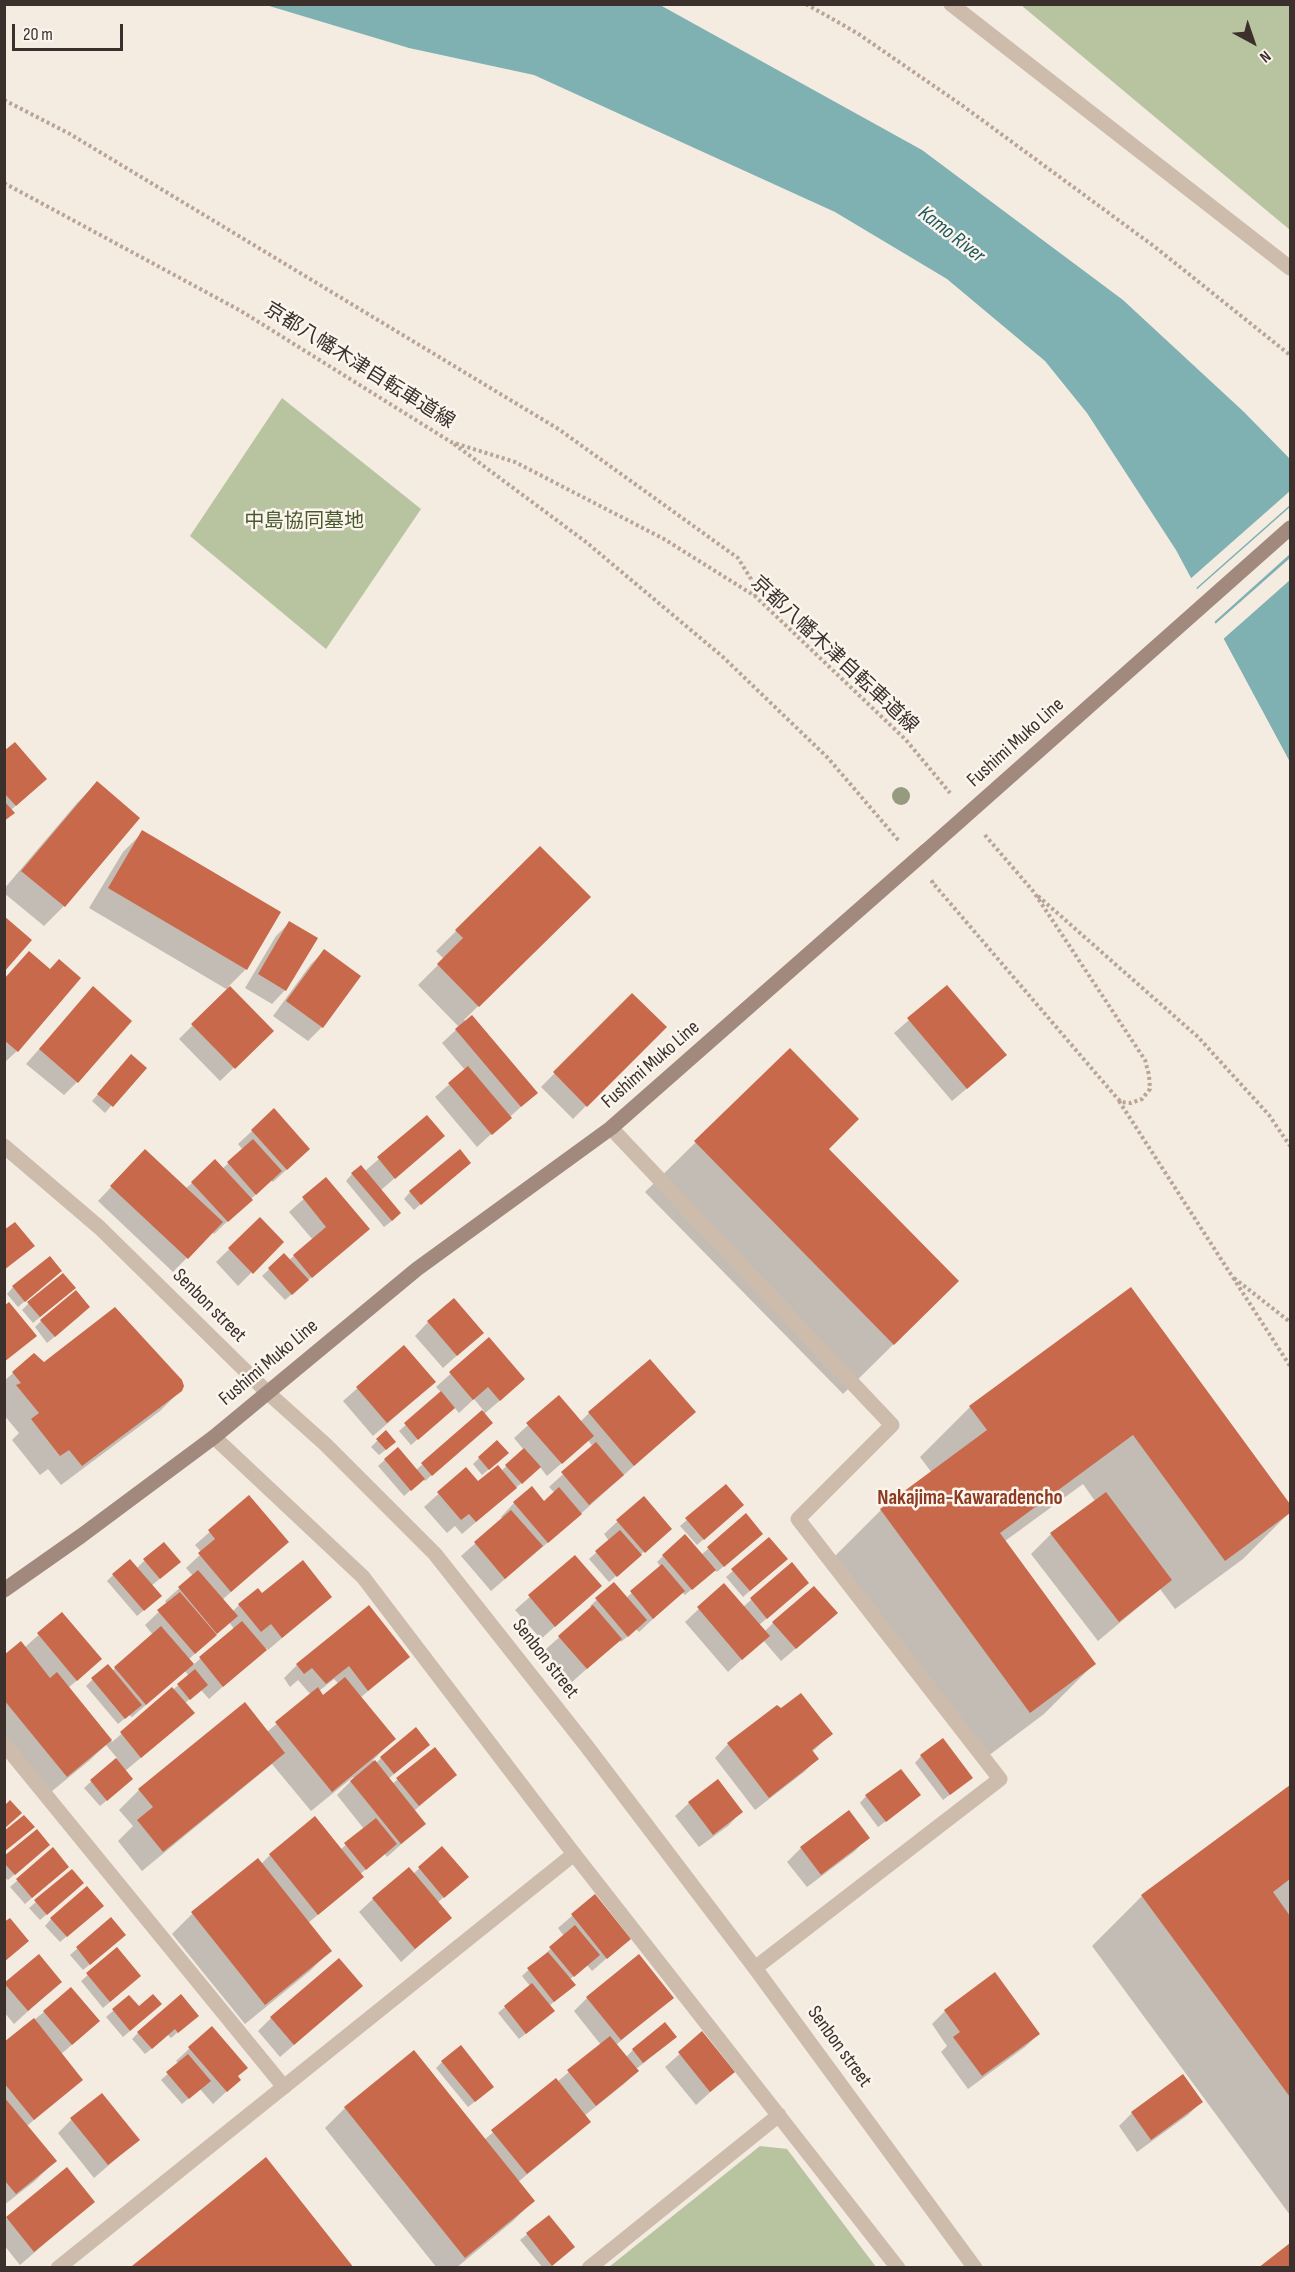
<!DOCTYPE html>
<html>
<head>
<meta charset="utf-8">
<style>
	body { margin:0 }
	#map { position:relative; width:1295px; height:2272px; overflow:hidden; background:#f4ebe1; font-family:"Sofia Sans Condensed",sans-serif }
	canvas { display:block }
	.frame { position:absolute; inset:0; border:6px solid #3b302b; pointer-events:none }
	.north { position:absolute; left:1223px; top:12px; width:60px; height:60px; -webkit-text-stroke:4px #fbf5ee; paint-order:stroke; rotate:140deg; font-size:16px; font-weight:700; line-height:24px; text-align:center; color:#3b302b }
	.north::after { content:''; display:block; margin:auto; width:21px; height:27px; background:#3b302b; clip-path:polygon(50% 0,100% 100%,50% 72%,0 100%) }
	.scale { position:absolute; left:12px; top:24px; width:111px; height:27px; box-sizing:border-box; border:3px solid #3b302b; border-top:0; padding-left:8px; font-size:18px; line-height:21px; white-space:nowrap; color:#3b302b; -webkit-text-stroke:4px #fbf5ee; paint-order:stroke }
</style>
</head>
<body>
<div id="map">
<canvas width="1295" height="2272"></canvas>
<div class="frame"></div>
<div class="north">N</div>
<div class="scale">20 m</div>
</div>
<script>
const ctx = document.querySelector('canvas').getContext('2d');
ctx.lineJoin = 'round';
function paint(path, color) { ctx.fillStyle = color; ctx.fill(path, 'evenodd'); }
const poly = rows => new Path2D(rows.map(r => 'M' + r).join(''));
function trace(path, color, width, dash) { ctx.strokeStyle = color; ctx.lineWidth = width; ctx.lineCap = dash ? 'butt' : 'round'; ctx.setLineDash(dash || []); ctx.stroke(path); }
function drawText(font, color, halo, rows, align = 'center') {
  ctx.font = font + ' "Sofia Sans Condensed","Noto Sans JP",sans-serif'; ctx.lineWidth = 5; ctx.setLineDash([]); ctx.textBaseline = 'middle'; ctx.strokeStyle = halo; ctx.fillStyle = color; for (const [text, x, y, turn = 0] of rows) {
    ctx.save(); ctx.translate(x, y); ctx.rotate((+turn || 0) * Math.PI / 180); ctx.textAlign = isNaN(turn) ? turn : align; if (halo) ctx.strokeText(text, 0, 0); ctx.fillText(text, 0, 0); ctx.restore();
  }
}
paint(poly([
	[1021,5,1290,5,1290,230],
	[282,398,421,509,326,649,190,536],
	[760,2146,787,2149,876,2267,609,2267]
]), '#b8c4a0');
paint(poly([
	[266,5,660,5,922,150,1123,300,1244,412,1290,459,1290,762,1176,550,1087,413,1045,361,947,279,835,212,534,75,409,48]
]), '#7fb0b2');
paint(poly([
	[1290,491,1290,505,1194,590,1189,580],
	[1290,507,1290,554,1212,624,1195,591],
	[1290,558,1290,580,1221,641,1213,626]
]), '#f4ebe1');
paint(poly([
	[4,753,45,779,11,810,13,813,4,821],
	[97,783,138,818,64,906,44,926,4,893,4,889,77,803],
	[143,832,246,969,228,987,272,1031,220,1081,179,1039,228,990,89,908,123,852],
	[540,848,589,897,464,1020,536,1093,477,1147,435,1097,465,1070,442,1043,459,1027,418,985,444,959,436,951],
	[289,923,285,990,272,1004,245,988,276,936],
	[324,951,359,976,322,1027,308,1041,273,1016,311,964],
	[4,979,17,1051,4,1063],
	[947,987,991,1068,952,1101,894,1033],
	[93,988,77,1082,64,1095,26,1064],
	[632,995,664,1027,573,1119,541,1087],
	[790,1050,827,1149,907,1331,843,1394,645,1192],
	[125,1063,144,1068,105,1113,92,1101],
	[427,1117,443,1136,380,1191,393,1220,384,1227,346,1181,352,1174,364,1172],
	[252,1131,295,1162,273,1182,271,1180,214,1234,212,1232,173,1272,98,1201,132,1165,185,1189,192,1183,222,1169,243,1150,238,1144],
	[463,1169,414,1210,404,1199,410,1192],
	[326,1179,368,1229,285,1300,262,1276,284,1255,289,1260,313,1240,289,1212],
	[260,1219,282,1242,238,1286,216,1262],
	[53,1277,18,1307,7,1294,13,1287],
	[1131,1289,1290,1506,1290,1512,1243,1559,1175,1609,1160,1589,1098,1641,1031,1554,1050,1535,1095,1501,1083,1484,1005,1541,1094,1664,1044,1714,980,1762,831,1560,881,1510,932,1473,920,1457,970,1407],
	[67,1295,33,1323,22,1310,28,1304],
	[82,1314,47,1343,35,1327,41,1321],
	[428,1322,482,1333,443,1368,415,1336],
	[489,1339,510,1392,484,1414,485,1429,425,1481,423,1479,404,1496,378,1466,397,1449,416,1470,484,1411,474,1399,459,1413,454,1407,411,1445,399,1431,442,1393,436,1387],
	[404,1347,420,1395,373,1436,343,1401],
	[34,1355,44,1364,181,1390,160,1411,61,1485,48,1469,40,1475,12,1440,19,1433,4,1415,4,1381],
	[559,1397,580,1422,589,1413,694,1412,566,1527,491,1591,461,1556,503,1519,501,1517,514,1503,544,1503,555,1493,549,1487,593,1447,588,1440,547,1476,540,1467,462,1534,455,1526,447,1533,424,1507,466,1469,478,1483,501,1471,524,1450,514,1438],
	[386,1432,388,1448,379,1455,371,1447],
	[479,1458,501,1459,482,1475,473,1464],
	[726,1486,736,1511,697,1545,680,1526],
	[249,1497,287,1542,222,1600,232,1612,239,1605,262,1595,330,1597,268,1650,266,1648,209,1699,201,1690,185,1703,179,1726,125,1771,125,1785,100,1806,84,1788,117,1758,106,1745,90,1760,46,1796,4,1745,4,1657,24,1648,62,1614,87,1672,68,1688,112,1742,189,1676,185,1671,132,1717,129,1715,118,1724,86,1686,92,1680,112,1671,153,1635,145,1625,167,1604,165,1601,193,1576,186,1568,202,1553,195,1545],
	[229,1622,234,1629,193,1665,188,1660],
	[745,1516,754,1540,717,1572,714,1569,685,1595,682,1592,639,1632,636,1629,621,1642,619,1640,572,1682,545,1650,592,1608,590,1606,614,1584,626,1598,661,1567,657,1562,663,1556,701,1555],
	[618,1521,670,1529,609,1582,589,1559,609,1541,604,1534],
	[769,1539,779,1565,743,1597,726,1577],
	[575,1557,600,1586,541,1639,515,1610],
	[144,1561,173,1568,151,1586,153,1602,137,1616,107,1581,113,1575,136,1569],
	[792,1564,801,1589,759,1625,764,1632,773,1623,822,1626,781,1661,763,1640,728,1672,685,1622,724,1585,743,1607],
	[408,1657,360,1698,394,1739,373,1760,375,1764,381,1758,422,1751,388,1779,392,1784,397,1780,455,1775,414,1811,424,1824,387,1857,385,1854,360,1874,362,1877,348,1890,308,1923,330,1951,310,1971,245,2024,172,1934,192,1914,258,1860,261,1864,270,1855,340,1850,364,1829,337,1795,354,1778,353,1777,311,1811,272,1764,142,1871,118,1841,133,1826,119,1810,139,1790,267,1732,311,1695,298,1680,290,1687,284,1678,297,1665],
	[334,1679,339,1684,323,1697,319,1691],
	[831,1734,812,1752,817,1759,804,1772,755,1810,715,1758,728,1744],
	[921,1756,964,1784,943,1800,915,1763],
	[1290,1787,1290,2215,1092,1946,1142,1896],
	[866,1796,913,1801,878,1827,860,1803],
	[689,1803,741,1812,728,1826,699,1847,675,1816],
	[849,1812,868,1837,855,1851,807,1887,787,1862,801,1848],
	[442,1848,460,1883,437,1903,450,1918,401,1962,359,1912,373,1899,413,1874],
	[53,1849,61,1873,25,1904,10,1887],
	[42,1851,8,1880,4,1877,4,1858],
	[72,1871,76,1890,40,1920,29,1908],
	[595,1896,629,1939,592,1971,587,1965,569,1980,567,1991,549,2006,547,2017,519,2039,498,2013,530,1986,522,1976,564,1936,558,1928],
	[95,1912,60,1942,45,1926,51,1919],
	[111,1919,118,1941,83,1970,70,1955],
	[116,1950,133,1982,103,2008,81,1981],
	[39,1956,60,1982,14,2024,4,2012,4,1985],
	[361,1986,280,2057,258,2031,271,2018],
	[129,1997,138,2008,153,2011,123,2037,106,2017],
	[672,1997,616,2045,626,2057,633,2050,669,2043,636,2069,637,2071,624,2084,584,2116,589,2122,575,2135,518,2182,533,2201,513,2221,456,2268,437,2268,325,2128,345,2108,414,2053,484,2140,555,2080,557,2082,601,2045,574,2011,587,1998],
	[945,2011,1039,2034,1025,2047,968,2089,941,2052,947,2046,932,2024],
	[44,2012,85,2034,61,2054,81,2079,27,2126,55,2161,35,2181,4,2205,4,2044],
	[190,2022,171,2038,168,2035,145,2054,132,2039,138,2033],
	[702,2034,733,2072,696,2105,665,2067],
	[190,2048,239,2080,213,2104,200,2089,182,2104,161,2080,179,2064,176,2061],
	[442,2062,486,2093,468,2107,436,2068],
	[1201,2102,1188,2115,1137,2152,1119,2126,1132,2113],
	[71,2120,138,2140,94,2178,58,2133],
	[93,2202,20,2265,4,2245,4,2220,7,2218],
	[549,2217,567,2253,549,2268,543,2268,520,2240]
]), '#0003');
paint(poly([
	[15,742,47,779,16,806,4,793,4,751],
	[97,781,140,818,65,907,21,871],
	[4,801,15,813,4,821],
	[142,830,281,912,247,970,108,888],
	[540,846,591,897,479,1007,437,964,463,938,455,930],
	[4,916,32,940,4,972],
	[289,921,318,938,286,991,258,974],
	[324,949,361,976,323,1028,286,1001],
	[29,951,50,969,59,959,81,978,18,1052,4,1040,4,979],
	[947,985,1007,1055,967,1089,907,1018],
	[93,986,132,1021,78,1083,39,1049],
	[230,986,274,1031,235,1069,191,1024],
	[632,993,667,1027,587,1107,553,1072],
	[472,1015,538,1093,521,1107,455,1029],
	[790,1048,859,1119,829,1149,959,1281,894,1345,694,1141],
	[131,1054,147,1068,113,1107,97,1094],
	[468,1066,512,1118,492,1135,448,1083],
	[274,1108,310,1149,287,1170,251,1130],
	[427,1115,445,1136,395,1179,377,1157],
	[253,1139,282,1171,256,1195,227,1162],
	[145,1149,223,1222,188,1259,110,1186],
	[460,1149,471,1163,421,1205,409,1191],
	[215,1159,253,1200,228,1222,191,1182],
	[361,1165,401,1213,392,1221,351,1173],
	[326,1177,370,1229,312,1278,293,1255,326,1227,302,1197],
	[260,1217,284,1242,253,1274,228,1248],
	[15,1222,35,1246,4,1270,4,1230],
	[284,1253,309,1280,292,1295,268,1268],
	[50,1256,62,1271,25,1302,12,1286],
	[63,1273,76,1288,40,1317,27,1302],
	[1131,1287,1290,1504,1290,1513,1225,1561,1133,1435,1000,1533,1096,1664,1030,1713,880,1509,987,1430,969,1406],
	[76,1290,90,1307,55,1337,40,1320],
	[454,1298,484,1333,457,1356,427,1321],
	[9,1302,37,1336,4,1362,4,1306],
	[115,1307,182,1380,184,1386,182,1391,82,1466,69,1450,60,1456,31,1419,39,1413,16,1385,21,1383,12,1372,34,1353,44,1362],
	[489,1337,525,1379,500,1401,488,1387,473,1400,449,1372],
	[404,1345,436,1382,387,1423,356,1387],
	[650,1359,696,1412,634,1466,588,1412],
	[441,1391,455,1408,418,1440,404,1423],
	[559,1395,594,1436,562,1464,526,1423],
	[482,1410,493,1423,432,1476,421,1463],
	[386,1430,396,1442,386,1450,376,1439],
	[497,1440,509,1453,489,1470,478,1457],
	[596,1442,624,1475,589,1505,561,1472],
	[398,1447,425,1479,411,1491,384,1459],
	[524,1448,541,1467,522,1484,505,1465],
	[498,1465,517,1488,476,1522,469,1514,461,1520,437,1492,466,1467,478,1481],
	[726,1484,744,1505,704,1540,685,1518],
	[532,1486,544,1501,559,1487,582,1514,548,1543,513,1502],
	[1106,1492,1172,1580,1119,1622,1050,1533],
	[249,1495,289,1542,231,1592,198,1553,215,1539,208,1530],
	[644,1496,672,1529,645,1553,616,1520],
	[511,1510,543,1546,505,1579,474,1542],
	[746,1513,763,1534,724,1567,707,1547],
	[620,1530,642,1555,617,1577,595,1551],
	[685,1534,716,1570,692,1590,662,1555],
	[769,1537,788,1559,750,1591,731,1569],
	[164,1542,181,1562,160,1579,143,1559],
	[575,1555,602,1586,555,1627,528,1595],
	[130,1559,162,1596,144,1611,112,1574],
	[303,1560,332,1597,282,1638,271,1624,261,1632,238,1604,258,1588,262,1593],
	[792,1562,809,1583,767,1619,750,1598],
	[662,1564,685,1591,653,1619,630,1591],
	[198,1570,238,1616,217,1634,178,1587],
	[614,1582,647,1620,628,1637,595,1598],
	[724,1583,770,1636,742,1660,697,1607],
	[814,1586,838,1613,796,1649,772,1622],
	[180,1592,217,1635,195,1654,157,1610],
	[369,1605,410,1657,368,1691,349,1666,326,1684,312,1668,304,1674,296,1664],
	[593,1605,622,1639,587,1669,558,1636],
	[62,1612,102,1659,77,1681,37,1633],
	[242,1621,267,1650,223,1687,199,1657],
	[161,1626,194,1664,146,1705,114,1667],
	[21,1641,50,1678,57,1672,112,1740,67,1777,4,1700,4,1655],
	[108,1664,142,1705,125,1719,91,1678],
	[195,1669,208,1685,190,1700,177,1684],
	[345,1677,396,1739,332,1792,275,1722,318,1687,323,1695],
	[172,1687,195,1713,141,1758,120,1732],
	[801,1693,833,1734,812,1750,819,1759,769,1798,727,1743,777,1705,781,1708],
	[245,1702,285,1753,163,1852,137,1820,153,1807,138,1789],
	[416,1727,430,1745,394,1774,380,1757],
	[943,1738,973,1778,950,1795,920,1755],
	[435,1747,457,1775,419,1806,396,1778],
	[116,1758,133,1779,107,1801,90,1780],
	[375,1760,426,1824,401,1844,350,1781],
	[901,1769,921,1795,886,1822,865,1795],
	[718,1779,743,1812,713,1835,688,1802],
	[1290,1785,1290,1879,1273,1892,1290,1916,1290,2097,1141,1895],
	[10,1800,22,1813,5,1828,5,1805],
	[849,1810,870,1838,821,1875,800,1847],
	[24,1815,35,1827,4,1852,4,1831],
	[315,1816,364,1877,318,1915,269,1854],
	[376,1818,397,1844,366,1870,344,1843],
	[37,1829,50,1845,15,1875,4,1863,4,1856],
	[442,1846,469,1877,444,1898,418,1867],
	[53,1847,69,1867,32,1898,16,1879],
	[258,1858,332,1951,265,2005,191,1912],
	[409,1867,452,1918,415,1949,372,1898],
	[72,1869,84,1883,47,1915,34,1900],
	[87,1886,104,1906,67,1937,50,1918],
	[595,1894,631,1939,607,1959,571,1914],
	[111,1917,126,1935,90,1965,76,1947],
	[10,1918,29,1941,4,1962,4,1922],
	[575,1925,600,1955,574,1977,549,1947],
	[117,1947,141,1976,110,2002,86,1973],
	[548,1952,576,1985,554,2002,527,1968],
	[39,1954,62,1982,28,2011,4,1983],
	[639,1954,674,1998,621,2040,586,1997],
	[339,1958,363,1986,294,2045,270,2017],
	[995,1972,1040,2034,982,2076,953,2037,960,2032,944,2010],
	[532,1983,555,2011,526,2034,504,2006],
	[71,1987,100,2021,72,2045,43,2011],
	[153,1994,162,2004,130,2031,112,2009,129,1995,139,2006],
	[181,1994,199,2016,178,2033,175,2029,152,2049,137,2032],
	[34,2018,83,2080,34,2120,4,2083,4,2042],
	[665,2022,677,2037,643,2063,632,2049],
	[212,2026,248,2068,238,2076,241,2080,227,2092,188,2047],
	[702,2031,735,2072,710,2092,678,2052],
	[610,2036,639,2071,596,2106,567,2070],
	[461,2045,494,2087,475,2102,441,2061],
	[414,2050,535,2201,465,2258,344,2107],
	[188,2054,211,2081,189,2099,166,2072],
	[1183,2074,1203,2102,1151,2140,1131,2112],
	[556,2078,591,2122,527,2174,491,2130],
	[102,2093,140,2140,108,2165,70,2118],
	[4,2097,57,2161,16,2194,4,2180],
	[266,2157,354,2268,133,2268,132,2266],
	[67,2167,95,2202,34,2252,6,2217],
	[549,2215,575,2247,552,2266,526,2233],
	[1290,2243,1290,2268,1258,2268]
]), '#c8694b');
trace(poly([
	[806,4,857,33,963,106,1155,247,1290,355],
	[4,100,70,134,560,430,738,558,751,579,755,595],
	[4,183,241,311,451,442,515,462,664,539,755,596,906,740,950,793],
	[454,444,586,542,723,657,828,758,899,841],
	[934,881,932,882,1117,1098,1121,1102,1131,1103,1142,1099,1150,1089,1149,1075,1145,1060,1033,891,984,834],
	[1038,896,1198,1037,1269,1115,1290,1146],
	[1119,1101,1290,1366],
	[1234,1278,1290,1322]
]), '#b9a596', 4, [3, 3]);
trace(poly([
	[951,4,1290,268],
	[611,1128,892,1425,798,1519,1000,1779,755,1968],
	[214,1437,363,1577,574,1854,898,2268],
	[4,1744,284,2087],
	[589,2268,779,2115]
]), '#cdbbac', 15);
trace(poly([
	[4,1146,100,1228,267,1392,325,1444,435,1554,585,1744,755,1968,975,2268],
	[58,2268,574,1854]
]), '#cdbbac', 15);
trace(poly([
	[4,1590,81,1536,214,1437,417,1269,611,1128,926,851]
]), '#a18a7d', 15);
trace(poly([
	[926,851,1290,528]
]), '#a18a7d', 15);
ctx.fillStyle = '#969b7f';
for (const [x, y] of [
	[901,796]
]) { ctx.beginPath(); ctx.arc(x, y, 9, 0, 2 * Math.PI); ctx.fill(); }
drawText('20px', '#3b302b', '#fbf5ee', [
	["京都八幡木津自転車道線",359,366,32],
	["京都八幡木津自転車道線",834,655,43],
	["Fushimi Muko Line",1016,743,-42],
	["Fushimi Muko Line",651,1065,-41],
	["Senbon street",209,1306,45],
	["Fushimi Muko Line",269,1363,-40],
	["Senbon street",545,1659,52],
	["Senbon street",839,2047,54]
]);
drawText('20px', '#4a5a2e', '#fbf5ee', [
	["中島協同墓地",304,522]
]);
drawText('italic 21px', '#1f5a5e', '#fbf5ee', [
	["Kamo River",951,235,38]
]);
drawText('bold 21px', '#8c3b22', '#fbf5ee', [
	["Nakajima-Kawaradencho",970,1499]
]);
</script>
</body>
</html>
